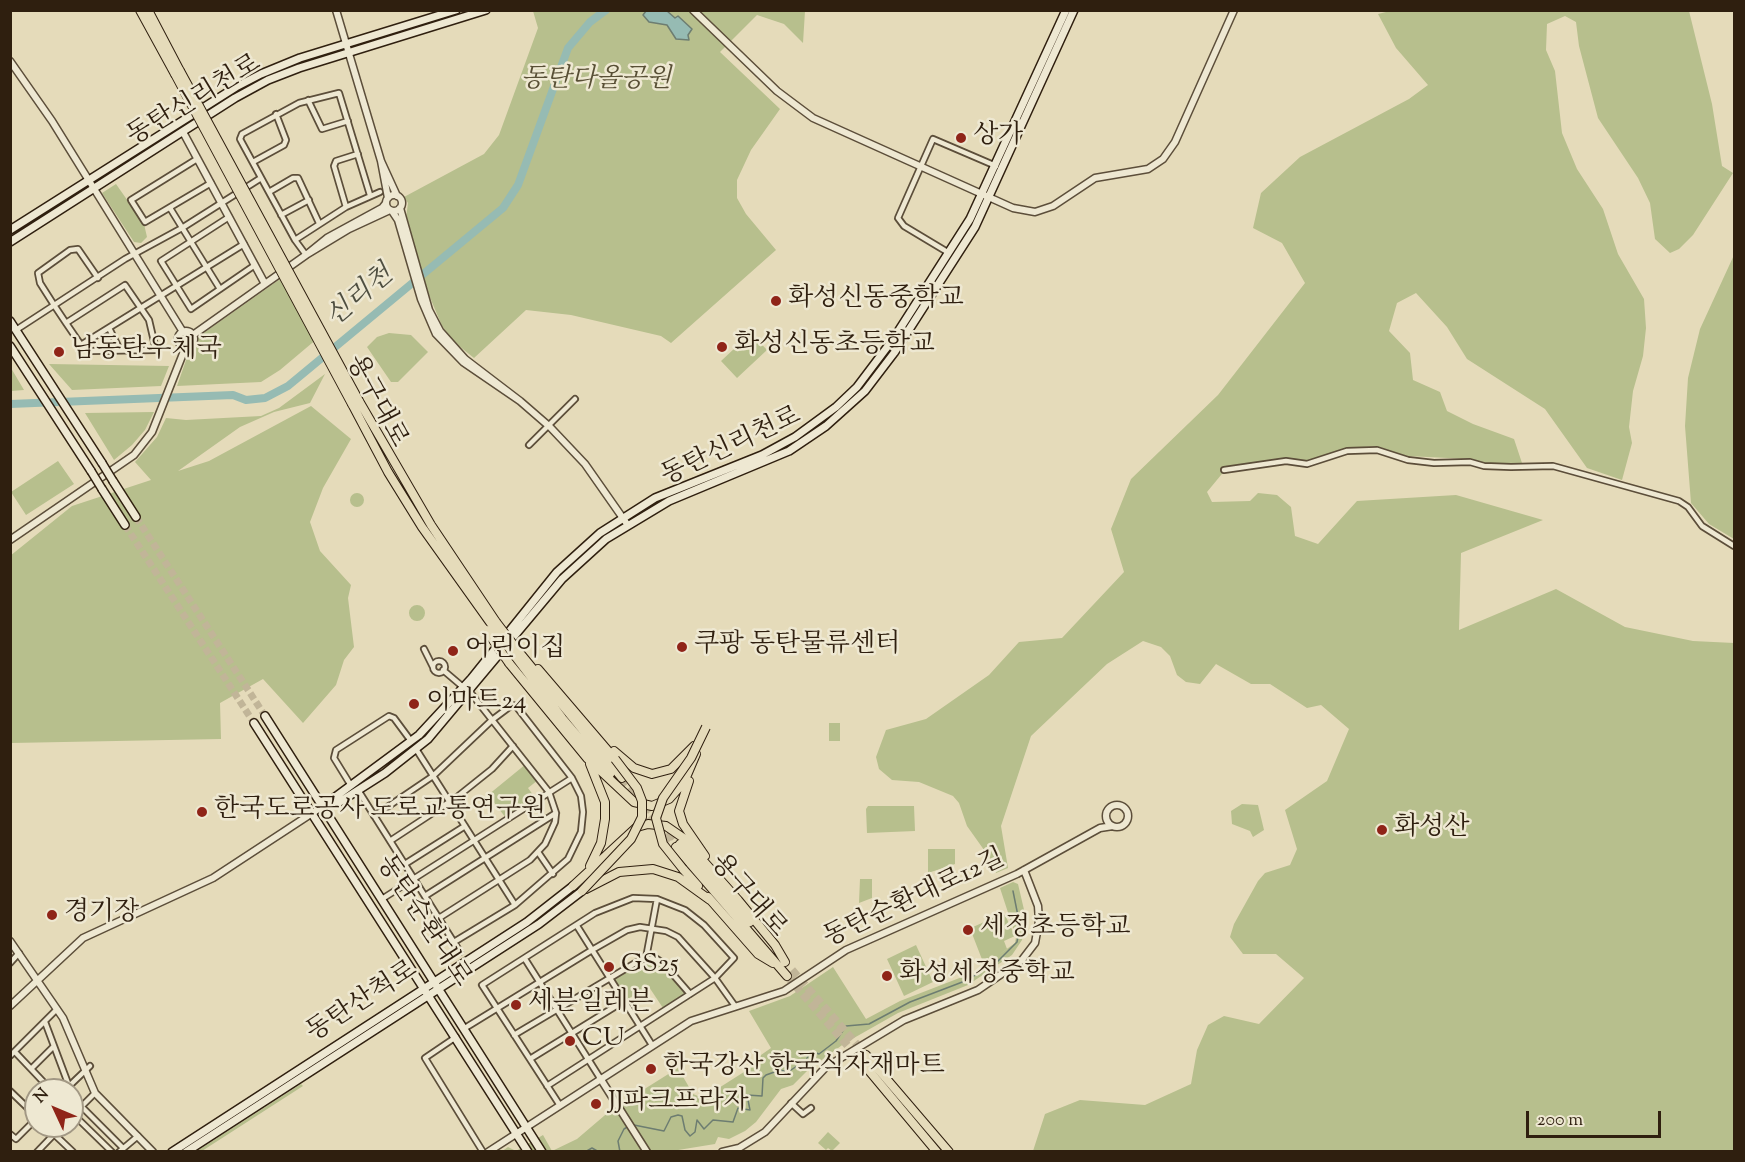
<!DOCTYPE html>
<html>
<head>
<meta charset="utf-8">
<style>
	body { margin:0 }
	#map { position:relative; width:1745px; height:1162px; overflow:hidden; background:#e5dbba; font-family:"Sorts Mill Goudy",serif }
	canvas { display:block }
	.frame { position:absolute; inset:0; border:12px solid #2f1f0f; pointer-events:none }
	.north { position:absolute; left:24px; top:1078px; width:60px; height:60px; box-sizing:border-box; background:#eee8d2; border:2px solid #a29884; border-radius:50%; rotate:314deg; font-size:16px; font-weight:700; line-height:24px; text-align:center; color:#2f1f0f }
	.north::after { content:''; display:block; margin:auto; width:21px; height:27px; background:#8f2418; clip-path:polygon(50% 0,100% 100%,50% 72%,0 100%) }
	.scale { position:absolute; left:1526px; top:1111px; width:135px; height:27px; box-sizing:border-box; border:3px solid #2f1f0f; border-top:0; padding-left:8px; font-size:18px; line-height:21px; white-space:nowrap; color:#2f1f0f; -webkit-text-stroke:4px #eee8d2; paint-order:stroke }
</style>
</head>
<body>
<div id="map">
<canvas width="1745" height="1162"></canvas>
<div class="frame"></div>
<div class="north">N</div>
<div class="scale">200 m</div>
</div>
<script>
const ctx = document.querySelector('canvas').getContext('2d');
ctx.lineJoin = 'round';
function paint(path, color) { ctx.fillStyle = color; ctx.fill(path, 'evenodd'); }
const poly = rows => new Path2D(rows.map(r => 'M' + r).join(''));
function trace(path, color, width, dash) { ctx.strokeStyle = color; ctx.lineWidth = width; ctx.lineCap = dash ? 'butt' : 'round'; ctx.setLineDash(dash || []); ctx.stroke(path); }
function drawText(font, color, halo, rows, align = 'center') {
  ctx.font = font + ' "Sorts Mill Goudy","Noto Serif KR",serif'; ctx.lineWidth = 5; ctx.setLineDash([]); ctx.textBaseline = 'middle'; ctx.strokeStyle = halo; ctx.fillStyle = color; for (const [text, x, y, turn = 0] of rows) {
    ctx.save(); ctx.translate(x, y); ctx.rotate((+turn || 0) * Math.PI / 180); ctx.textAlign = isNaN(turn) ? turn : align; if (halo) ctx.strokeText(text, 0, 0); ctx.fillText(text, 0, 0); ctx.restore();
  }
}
paint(poly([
	[1394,10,1689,11,1712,104,1722,166,1733,173,1693,235,1679,249,1670,253,1655,239,1650,203,1638,178,1598,118,1579,46,1576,22,1565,16,1547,24,1546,50,1555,71,1562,133,1577,169,1603,209,1618,254,1644,299,1646,328,1643,356,1633,391,1629,427,1632,443,1622,480,1587,468,1545,409,1467,359,1447,327,1416,293,1397,303,1389,331,1410,353,1413,380,1440,392,1447,411,1473,424,1514,439,1522,463,1484,463,1469,459,1407,456,1375,446,1352,448,1309,462,1286,460,1226,469,1207,492,1212,502,1250,501,1258,493,1277,495,1291,507,1295,536,1318,544,1357,501,1456,495,1543,520,1461,553,1459,630,1556,589,1625,627,1693,641,1734,643,1734,1151,1033,1151,1045,1114,1080,1100,1145,1105,1191,1084,1197,1050,1208,1025,1224,1016,1259,1024,1304,978,1276,954,1243,954,1230,937,1234,924,1258,881,1265,873,1290,865,1297,849,1285,810,1327,781,1349,729,1321,705,1307,708,1270,684,1251,684,1216,664,1200,684,1186,682,1177,675,1170,656,1161,647,1143,641,1107,664,1031,736,1001,826,1008,868,996,873,994,864,967,826,959,803,953,796,919,782,892,780,879,769,876,757,886,730,926,719,989,675,1019,642,1062,638,1124,572,1111,529,1131,479,1218,395,1305,283,1282,243,1253,228,1261,193,1300,157,1409,99,1428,85,1396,48,1378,14],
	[533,11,805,11,803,43,784,24,757,15,720,52,780,109,751,150,737,180,737,198,746,214,776,250,671,343,661,336,571,315,526,310,474,358,454,342,442,326,429,295,406,218,408,203,404,197,484,154,499,135,538,28],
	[116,184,144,224,147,237,141,243,134,242,102,193],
	[1734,255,1734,539,1709,524,1691,503,1685,426,1688,378,1700,329],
	[283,277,318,338,280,370,261,382,177,386,191,346,198,337],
	[389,333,411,335,428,352,398,382,391,382,367,347,377,337],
	[751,333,767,350,737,378,721,361],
	[49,364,169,366,161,386,72,390],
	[10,368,11,368,24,390,11,391],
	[325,374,310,403,274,412,240,427,178,471,209,461,311,406,351,439,323,488,310,522,320,551,351,585,348,598,354,647,344,660,336,685,303,723,263,679,220,703,221,739,11,743,10,556,72,506,151,480,135,462,157,437,166,418,186,420,261,416,279,408],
	[154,412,145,430,132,445,114,460,85,413],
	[58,461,74,484,26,515,11,492],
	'350 500a7 7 0 1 1 14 0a7 7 0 1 1-14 0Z',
	'409 613a8 8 0 1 1 16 0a8 8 0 1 1-16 0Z',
	[829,723,840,723,840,741,829,741],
	[526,764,538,780,528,788,536,799,506,818,488,795],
	[1242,804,1258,805,1264,830,1253,837,1250,831,1232,824,1231,811],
	[868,806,914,806,915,831,867,833,866,809],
	[928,849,955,849,955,864,928,873],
	[860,879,872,879,872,898,859,903],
	[1013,882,1018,884,1025,914,1025,927,1022,940,1012,955,968,985,898,1013,845,1043,808,1070,793,1085,781,1089,756,1122,745,1131,729,1139,718,1137,715,1144,672,1151,501,1152,508,1147,516,1151,543,1135,552,1151,577,1139,611,1110,678,1068,693,1094,703,1098,755,1065,761,1055,771,1048,749,1011,790,996,833,967,866,1019,900,1001,975,972,1015,943,1016,937,1000,888],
	[1002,914,1005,915,1015,936,1004,941,1007,949,987,963,983,962,971,931,973,927],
	[916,945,933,982,904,996,887,959],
	[657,959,690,994,665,1011,649,987,624,1001,609,977,638,960],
	[301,1084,303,1086,202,1151,197,1151],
	[828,1132,840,1143,832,1151,828,1148,826,1150,818,1143]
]), '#b7bf8d');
const water = poly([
	[667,11,675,18,678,16,692,29,688,35,689,40,676,39,667,25,649,22,643,15,646,11,667,11]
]);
paint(water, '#96bbb3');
trace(water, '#6d7d71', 1.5);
trace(poly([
	[1706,525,1734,543],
	[634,1125,664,1131,671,1117,678,1115,682,1116,685,1130,690,1136,695,1132,697,1120,704,1129,713,1120,733,1122,738,1108,750,1110,747,1095,762,1096,763,1078,766,1075,780,1070,788,1072,806,1060,811,1051,819,1054,836,1041,846,1026,869,1024,910,1002,965,981,997,962,1017,942,1020,926,1013,891],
	[585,1152,592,1148,599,1152],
	[620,1152,618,1141,624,1129,629,1126]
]), '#6d7d71', 1.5);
trace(poly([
	[10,404,233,395,246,400,265,398,288,386,503,208,518,185,568,48,590,22,606,10]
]), '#96bbb3', 8);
trace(poly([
	[136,517,265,716],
	[125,525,254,723]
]), '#c1b598', 7, [7, 3.5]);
trace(poly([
	[622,778,680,844],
	[641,808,676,847],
	[792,970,866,1055],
	[787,976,861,1061]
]), '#c1b598', 8, [8, 4]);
const minor = poly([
	[308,100,322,129,348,121],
	[197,159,131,200,145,222,211,183],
	[253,162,284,145,286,140,276,114],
	[269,192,293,178,298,178,319,223],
	[346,207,334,166,336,161,358,154],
	[170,208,220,289],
	[281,215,309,200],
	[229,217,161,261,191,309,255,265],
	[295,240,346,207,380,192],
	[949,253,904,226,898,218,933,139,996,166],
	[306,255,295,240,240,139,242,134,299,103,339,93,370,195],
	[66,323,125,285,149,320,156,350,90,351,81,345,66,323,54,305,40,283,38,273,70,250,78,249,98,278],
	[109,328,120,350],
	[16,330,125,259,182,228,261,178],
	[81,345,244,244],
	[529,445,575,399],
	[1224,470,1286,461,1307,464,1347,451,1377,450,1408,460,1434,463,1470,462,1484,466,1511,467,1553,466,1679,501,1688,507,1702,526,1734,546],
	[424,649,433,667],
	'433 667a6 6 0 1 1 12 0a6 6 0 1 1-12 0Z',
	[443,670,463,687],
	[416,749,515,905],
	[350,784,334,758,336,750,389,716,394,718,411,741],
	[358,790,460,952],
	[374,816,433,776,492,720,512,705,516,706,572,778,581,796,583,812,581,832,568,859,515,905,454,942],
	[390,841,457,797,492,769,513,746],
	[538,852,553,874],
	[405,864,465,826],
	[425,896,556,813],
	[382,899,572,778],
	[439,918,530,860,545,844,555,822,556,813,549,792,470,692],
	[577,926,652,1045],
	[646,958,657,899],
	[525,959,600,1078],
	[10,963,19,953],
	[45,1022,69,1086],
	[465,1028,592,950,627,930,640,927,666,931,678,937,715,978,735,1006],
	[514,1035,642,959,657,959,663,963,690,994],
	[456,1037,425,1058,483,1152],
	[15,1052,51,1090],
	[10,1056,57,1009],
	[530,1059,624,1001],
	[31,1069,54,1046],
	[547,1086,715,978,734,958,704,925,685,910,657,899,633,898,595,913,482,985,559,1104],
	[65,1090,90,1066],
	[10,1091,36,1116],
	[791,1103,803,1114,811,1108],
	[81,1106,123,1148],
	[73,1114,112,1152],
	[72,1116,95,1093],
	[10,1134,16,1139,36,1119],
	[54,1134,73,1152],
	[37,1152,62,1126],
	[119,1152,138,1136]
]);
const tertiary = poly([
	[336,10,381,161],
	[693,10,777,91,813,118,1013,208,1035,212,1053,206,1095,178,1148,169,1163,159,1175,142,1234,10],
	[10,61,52,121,183,332],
	[183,132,265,284],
	'386 203a8 8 0 1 1 16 0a8 8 0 1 1-16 0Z',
	[388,198,381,161,397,196],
	[386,203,382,208,327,238,306,255,349,229,390,210],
	[392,211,398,220,421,299,436,334,463,362,520,401,465,359,440,331,429,310,400,208],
	'178 339a8 8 0 1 1 16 0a8 8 0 1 1-16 0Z',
	[193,335,306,255],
	[520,401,550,427,585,464,627,524],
	[10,540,134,455,152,432,186,346],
	'1106 816a11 11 0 1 1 22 0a11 11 0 1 1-22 0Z',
	[10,941,63,1018,95,1093,153,1152],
	[10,1006,83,938,213,878,323,806],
	[600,1078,647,1152],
	[488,1152,691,1021,784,991,846,950,1017,874,1100,828,1113,826],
	[722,1152,739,1148,765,1132,826,1067,904,1020,978,990,1022,960,1035,943,1039,921,1038,906,1024,870]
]);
const secondary = poly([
	[10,230,236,87,261,74,300,58,456,10],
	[10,242,235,98,268,80,299,68,486,10],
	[10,321,102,463],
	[10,346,91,471],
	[113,481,136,517],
	[102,489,125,525],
	[265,716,542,1152],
	[254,723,528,1152],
	[323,806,338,803,385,773,428,739,562,579,606,539,669,501,789,451,826,426,865,391,894,353,975,227,1074,10],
	[323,806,419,735,471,679,557,572,600,533,655,498,762,455,795,437,836,407,857,387,894,338,970,219,1066,10],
	[172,1152,527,922,573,886],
	[186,1152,539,924,582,891]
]);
const trunk = poly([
	[140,10,175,74],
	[148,10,180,71],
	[359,401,431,525,496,622],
	[352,404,388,472,422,527,492,625],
	[519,652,622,778],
	[515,656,562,718,610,774],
	[509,663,587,758,634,802,652,806,669,799,684,782,696,754],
	[538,669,615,759],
	[614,751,634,768,652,774,671,769,694,746],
	[689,781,679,811,683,824,705,856],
	[680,844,750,922],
	[676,847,787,976],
	[590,866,601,843,605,819,605,802,590,764],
	[683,869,698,886],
	[573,886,637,827,648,824,666,826,682,837,738,900,775,945,785,962],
	[586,889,619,872,653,869,678,877,710,900],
	[708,897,758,954,773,963],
	[866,1055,949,1152],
	[861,1061,937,1152]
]);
trace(minor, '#5c4e3a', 8);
trace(tertiary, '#5c4e3a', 9);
trace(secondary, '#2f1f0f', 10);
trace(trunk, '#2f1f0f', 10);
trace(minor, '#eee8d2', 4.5);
trace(tertiary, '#eee8d2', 6);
trace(secondary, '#eee8d2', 7);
trace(trunk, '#e5dbba', 8);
const secondaryBridge = poly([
	[102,463,113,481],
	[91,471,102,489]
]);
const trunkBridge = poly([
	[180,71,359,401],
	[175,74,352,404],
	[496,622,519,652],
	[492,625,515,656],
	[486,630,509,663],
	[683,869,663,844,656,818,663,798,691,758,706,727],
	[582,891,631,839,642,817,642,801,637,788,615,759]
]);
trace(secondaryBridge, '#2f1f0f', 10, []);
trace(trunkBridge, '#2f1f0f', 10, []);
trace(secondaryBridge, '#eee8d2', 7);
trace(trunkBridge, '#e5dbba', 8);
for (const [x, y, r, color] of [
	[961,138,6,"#8f2418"],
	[776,301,6,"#8f2418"],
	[722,347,6,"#8f2418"],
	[59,352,6,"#8f2418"],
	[682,647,6,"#8f2418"],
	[453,651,6,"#8f2418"],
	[414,704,6,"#8f2418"],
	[202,812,6,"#8f2418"],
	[1382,830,6,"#8f2418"],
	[52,915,6,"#8f2418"],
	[968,930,6,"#8f2418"],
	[609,967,6,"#8f2418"],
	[887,976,6,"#8f2418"],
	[516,1005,6,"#8f2418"],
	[570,1041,6,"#8f2418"],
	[651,1069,6,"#8f2418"],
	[596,1104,6,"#8f2418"]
]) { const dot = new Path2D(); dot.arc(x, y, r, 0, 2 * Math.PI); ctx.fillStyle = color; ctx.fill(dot); trace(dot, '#eee8d2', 2); }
drawText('italic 26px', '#584f35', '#eee8d2', [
	["동탄다올공원",596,82]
]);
drawText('26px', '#2f1f0f', '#eee8d2', [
	["동탄신리천로",195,102,-31],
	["용구대로",375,402,62],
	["동탄신리천로",732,448,-25],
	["용구대로",747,897,49],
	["동탄순환대로12길",915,900,-25],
	["동탄순환대로",422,922,57],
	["동탄산척로",363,1003,-33]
]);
drawText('26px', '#2f1f0f', '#eee8d2', [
	["상가",973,138],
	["화성신동중학교",788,301],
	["화성신동초등학교",734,347],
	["남동탄우체국",71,352],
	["쿠팡 동탄물류센터",694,647],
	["어린이집",465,651],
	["이마트24",426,704],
	["한국도로공사 도로교통연구원",214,812],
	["화성산",1394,830],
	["경기장",64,915],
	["세정초등학교",980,930],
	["GS25",621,967],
	["화성세정중학교",899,976],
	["세븐일레븐",528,1005],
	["CU",582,1041],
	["한국강산 한국식자재마트",663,1069],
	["JJ파크프라자",608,1104]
], 'left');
drawText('italic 27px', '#4e4e40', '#eee8d2', [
	["신리천",361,298,-40]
]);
</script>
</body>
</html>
